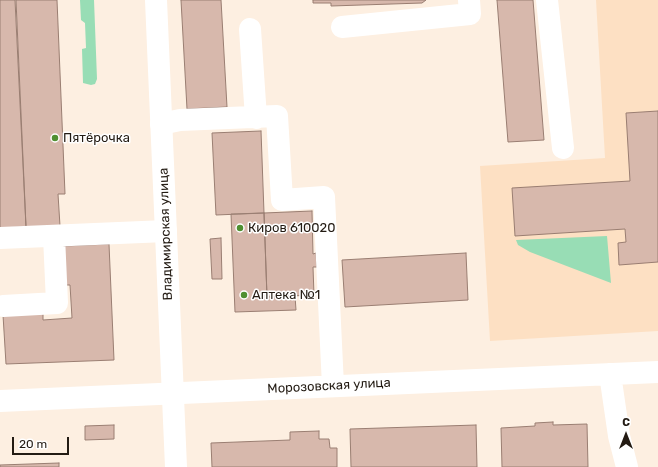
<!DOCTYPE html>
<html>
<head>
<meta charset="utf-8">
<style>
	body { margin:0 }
	#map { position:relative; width:658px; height:467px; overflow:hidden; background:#fdefe1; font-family:Rubik,sans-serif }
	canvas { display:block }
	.north { position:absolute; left:606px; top:415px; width:40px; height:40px; -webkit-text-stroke:3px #fff; paint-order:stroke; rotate:0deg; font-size:11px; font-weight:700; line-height:16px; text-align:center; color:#231b13 }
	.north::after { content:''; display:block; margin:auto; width:14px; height:18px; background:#231b13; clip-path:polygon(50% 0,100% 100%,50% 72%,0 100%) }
	.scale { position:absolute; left:12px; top:437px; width:57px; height:18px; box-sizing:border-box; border:2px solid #231b13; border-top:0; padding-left:5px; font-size:12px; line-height:14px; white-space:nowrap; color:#231b13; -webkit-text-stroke:3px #fff; paint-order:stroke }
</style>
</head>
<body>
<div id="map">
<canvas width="658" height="467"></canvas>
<div class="north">С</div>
<div class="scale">20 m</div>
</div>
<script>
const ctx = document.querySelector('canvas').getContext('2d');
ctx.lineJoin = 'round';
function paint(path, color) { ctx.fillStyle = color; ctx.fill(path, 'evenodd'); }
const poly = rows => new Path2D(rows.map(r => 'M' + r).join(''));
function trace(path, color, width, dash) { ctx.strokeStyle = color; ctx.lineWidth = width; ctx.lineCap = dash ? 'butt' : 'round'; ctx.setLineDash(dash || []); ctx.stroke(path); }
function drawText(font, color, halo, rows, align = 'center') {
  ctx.font = font + ' Rubik,sans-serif'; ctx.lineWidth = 3; ctx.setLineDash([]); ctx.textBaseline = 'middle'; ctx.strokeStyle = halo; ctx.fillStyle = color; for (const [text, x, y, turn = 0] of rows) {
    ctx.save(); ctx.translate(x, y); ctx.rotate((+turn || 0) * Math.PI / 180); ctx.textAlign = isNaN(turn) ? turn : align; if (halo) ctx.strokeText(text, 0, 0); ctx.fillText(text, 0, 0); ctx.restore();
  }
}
paint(poly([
	[596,0,658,0,658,331,490,341,480,166,605,158]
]), '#fde0c3');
paint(poly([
	[80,0,94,0,97,79,95,84,91,85,83,83,82,49,86,48,85,23,81,20],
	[607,236,611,283,530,252,518,245,516,240]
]), '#98ddb5');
const building = poly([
	[0,0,15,0,26,227,0,228,0,0],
	[16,0,57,0,65,194,58,194,60,226,26,227,16,0],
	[181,0,221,0,227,107,187,109,181,0],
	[313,0,426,0,422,3,331,6,331,3,313,3,313,0],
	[497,0,533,0,544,140,508,142,497,0],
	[658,111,658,262,619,265,618,243,626,242,625,229,515,236,512,188,630,181,626,113,658,111],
	[261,131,264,213,216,215,212,133,261,131],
	[312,211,313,254,316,253,317,267,313,267,314,295,267,297,264,213,312,211],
	[264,213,267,297,295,296,296,310,235,312,231,214,264,213],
	[221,238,222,279,212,279,210,239,221,238],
	[109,244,114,360,6,364,3,315,43,313,43,320,72,318,70,285,66,285,64,246,109,244],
	[466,253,468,300,345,307,342,260,466,253],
	[553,422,553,425,587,424,588,467,502,467,501,428,535,426,535,423,553,422],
	[114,425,114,439,85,440,85,426,114,425],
	[476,425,477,467,351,467,350,429,476,425],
	[319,431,319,439,329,439,330,448,337,448,337,467,212,467,211,443,290,440,290,432,319,431],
	[59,463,59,467,0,467,0,465,59,463]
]);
paint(building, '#d7b8ac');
trace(building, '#9a7e72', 1);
trace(poly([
	[547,0,563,148],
	[342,27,470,14,469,0],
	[250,29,256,118],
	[161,124,180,120,277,116,282,200,324,197,333,386],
	[0,238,166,231],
	[3,306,57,303,54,236],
	[610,374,619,436,627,467],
	[0,401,658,372]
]), '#fff', 22);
trace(poly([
	[156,0,176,467]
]), '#fff', 22);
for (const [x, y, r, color] of [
	[55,138,4,"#4f8f31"],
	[240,228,4,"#4f8f31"],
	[244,295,4,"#4f8f31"]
]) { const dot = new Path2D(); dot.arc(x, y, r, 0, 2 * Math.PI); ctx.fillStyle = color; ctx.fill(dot); trace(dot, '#fff', 1.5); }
drawText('13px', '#231b13', '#fff', [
	["Пятёрочка",63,138],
	["Киров 610020",248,228],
	["Аптека №1",252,295]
], 'left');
drawText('13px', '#231b13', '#fff', [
	["Владимирская улица",166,234,-92],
	["Морозовская улица",329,386,-3]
]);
</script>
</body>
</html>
